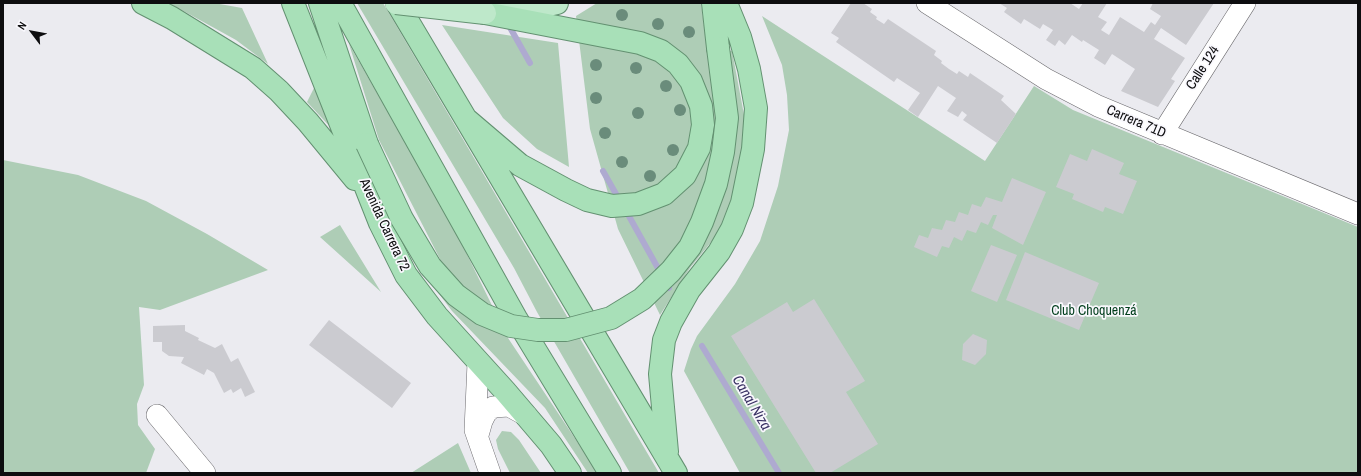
<!DOCTYPE html>
<html>
<head>
<meta charset="utf-8">
<style>
	body { margin:0 }
	#map { position:relative; width:1361px; height:476px; overflow:hidden; background:#ebebf0; font-family:"Archivo Narrow",sans-serif }
	canvas { display:block }
	.frame { position:absolute; inset:0; border:4px solid #0d0d0f; pointer-events:none }
	.north { position:absolute; left:12px; top:12px; width:40px; height:40px; -webkit-text-stroke:3px #f9f8fd; paint-order:stroke; rotate:302deg; font-size:11px; font-weight:700; line-height:16px; text-align:center; color:#0d0d0f }
	.north::after { content:''; display:block; margin:auto; width:14px; height:18px; background:#0d0d0f; clip-path:polygon(50% 0,100% 100%,50% 72%,0 100%) }
</style>
</head>
<body>
<div id="map">
<canvas width="1361" height="476"></canvas>
<div class="frame"></div>
<div class="north">N</div>
</div>
<script>
const ctx = document.querySelector('canvas').getContext('2d');
ctx.lineJoin = 'round';
function paint(path, color) { ctx.fillStyle = color; ctx.fill(path, 'evenodd'); }
const poly = rows => new Path2D(rows.map(r => 'M' + r).join(''));
function trace(path, color, width, dash) { ctx.strokeStyle = color; ctx.lineWidth = width; ctx.lineCap = dash ? 'butt' : 'round'; ctx.setLineDash(dash || []); ctx.stroke(path); }
function drawText(font, color, halo, rows, align = 'center') {
  ctx.font = font + ' "Archivo Narrow",sans-serif'; ctx.lineWidth = 3.5; ctx.setLineDash([]); ctx.textBaseline = 'middle'; ctx.strokeStyle = halo; ctx.fillStyle = color; for (const [text, x, y, turn = 0] of rows) {
    ctx.save(); ctx.translate(x, y); ctx.rotate((+turn || 0) * Math.PI / 180); ctx.textAlign = isNaN(turn) ? turn : align; if (halo) ctx.strokeText(text, 0, 0); ctx.fillText(text, 0, 0); ctx.restore();
  }
}
paint(poly([
	[169,3,214,3,242,8,268,64,236,40],
	[357,3,383,3,659,473,630,473,537,312,514,268],
	[597,3,701,3,707,48,732,51,745,120,743,149,739,175,724,226,690,268,660,315,618,229,590,129,576,16],
	[762,16,985,161,1034,86,1073,110,1358,227,1358,473,740,473,684,371,691,349,697,336,735,284,760,241,778,186,789,130,787,95,782,65],
	[442,25,558,43,569,167,537,149,503,118],
	[349,44,451,222,508,338,598,473,588,473,545,408,452,311,421,270,440,259,379,140],
	[316,84,334,131,307,102],
	[3,160,78,175,146,201,207,234,268,270,160,310,139,307,144,385,137,404,138,425,155,449,146,473,3,473],
	[340,225,381,292,320,237],
	[502,431,511,432,519,440,541,473,510,473,498,449,496,440],
	[458,443,471,473,411,473]
]), '#aecdb6');
trace(poly([
	[508,24,530,63],
	[603,171,620,201],
	[625,209,669,288],
	[702,346,779,473]
]), '#aeaad0', 6);
paint(poly([
	[851,3,863,3,872,9,870,12,877,17,876,19,884,24,888,19,936,51,934,55,942,61,941,63,949,69,957,74,959,71,968,77,970,73,1004,96,1001,100,1016,114,997,143,963,120,967,115,962,111,958,117,947,111,956,98,938,86,918,117,908,110,920,93,897,78,894,82,836,42,839,38,831,33],
	[999,3,1070,3,1079,9,1083,3,1107,3,1098,17,1107,22,1101,30,1109,35,1120,17,1144,32,1151,22,1155,25,1161,16,1150,9,1153,3,1214,3,1186,45,1161,28,1154,39,1185,58,1171,79,1175,81,1158,107,1121,91,1135,69,1112,54,1105,65,1094,58,1099,50,1083,40,1082,42,1072,35,1065,45,1059,40,1055,46,1046,40,1053,30,1043,24,1040,29,1024,19,1021,24,1004,12,1007,8],
	[1092,149,1124,163,1119,174,1137,181,1123,214,1105,207,1103,212,1072,199,1074,194,1056,187,1070,154,1087,161],
	[1012,178,1046,192,1023,245,992,228,997,215,993,215,988,225,981,222,976,233,967,230,962,241,954,237,949,248,942,246,937,257,914,247,919,235,928,238,932,228,942,230,946,220,955,222,959,212,968,215,972,204,981,207,986,197,1002,202],
	[991,245,1017,255,997,302,971,291],
	[1025,252,1099,283,1079,330,1006,300],
	[814,299,865,381,846,392,878,444,830,473,816,473,731,336,787,302,793,312],
	[329,320,411,383,392,408,309,345],
	[185,325,185,331,199,338,198,340,215,348,222,344,231,362,238,358,255,392,245,397,241,388,233,393,231,389,224,393,214,373,207,369,204,375,181,363,184,357,169,356,162,351,162,342,153,342,153,326],
	[973,334,987,340,986,354,975,365,962,360,963,344]
]), '#cbcbd0');
const minor = poly([
	[927,3,1046,79,1098,106,1358,214],
	[1162,134,1245,3],
	[478,363,475,430,490,473],
	[157,415,205,473],
	[478,435,482,421,486,413,493,407,509,406,527,416]
]);
const primary = poly([
	[498,13,522,11,557,3]
]);
const trunk = poly([
	[143,3,172,18,253,68,279,91,308,122,355,179],
	[293,3,380,223,406,275,437,316,505,391,551,445,570,473],
	[320,3,367,144],
	[340,3,517,320,610,473],
	[397,3,676,473],
	[713,3,718,48],
	[466,119,520,165,566,190,587,200,612,206,638,204,664,194,685,175,699,148,703,125,701,106,691,81,678,64,661,51,640,43,485,13],
	[667,452,660,374,664,340,671,322,689,290,719,252,732,229,742,203,753,149,756,108,749,69,740,37,726,3]
]);
trace(minor, '#6b6a6e', 22);
trace(primary, '#639171', 24);
trace(trunk, '#639171', 24);
trace(minor, '#fff', 21);
trace(primary, '#bee8ca', 22);
trace(trunk, '#a8e0b8', 22);
const primaryBridge = poly([
	[396,3,485,13]
]);
const trunkBridge = poly([
	[367,144,402,219,430,266,456,295,482,314,511,326,538,330,566,330,611,318,642,299,671,271,690,247,702,222,716,184,723,152,727,118,718,48]
]);
trace(primaryBridge, '#639171', 24, []);
trace(trunkBridge, '#639171', 24, []);
trace(primaryBridge, '#bee8ca', 22);
trace(trunkBridge, '#a8e0b8', 22);
ctx.fillStyle = '#6a8c7b';
for (const [x, y] of [
	[622,15],
	[658,24],
	[689,32],
	[596,65],
	[636,68],
	[666,86],
	[596,98],
	[680,110],
	[638,113],
	[605,133],
	[673,150],
	[622,162],
	[650,176]
]) { ctx.beginPath(); ctx.arc(x, y, 6, 0, 2 * Math.PI); ctx.fill(); }
drawText('14px', '#0d0d0f', '#f9f8fd', [
	["Calle 124",1203,68,-57],
	["Carrera 71D",1136,122,23],
	["Avenida Carrera 72",384,225,65]
]);
drawText('14px', '#003e1c', '#f9f8fd', [
	["Club Choquenzá",1094,311]
]);
drawText('italic 15px', '#3a3264', '#f9f8fd', [
	["Canal Niza",751,403,59]
]);
</script>
</body>
</html>
